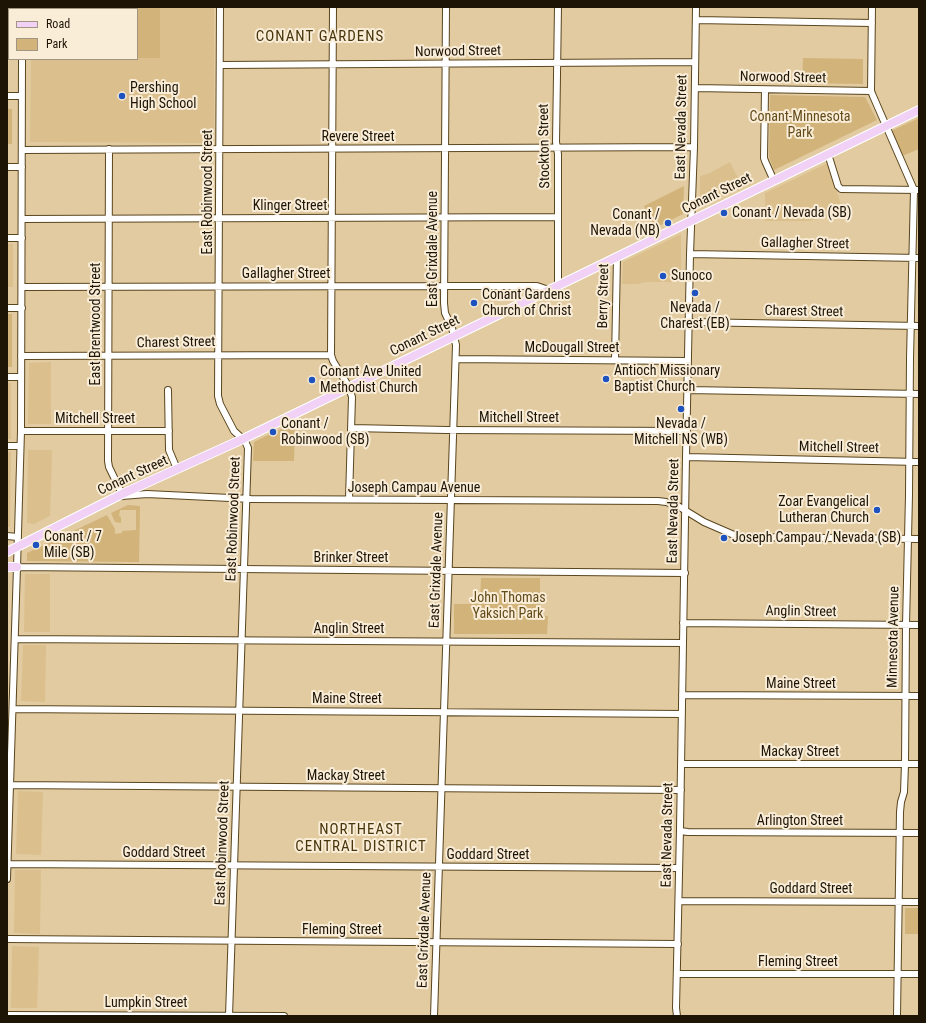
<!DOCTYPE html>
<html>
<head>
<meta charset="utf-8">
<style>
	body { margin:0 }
	#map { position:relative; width:926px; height:1023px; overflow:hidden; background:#e2cba0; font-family:"Roboto Condensed",sans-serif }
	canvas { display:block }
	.frame { position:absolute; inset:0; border:8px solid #1d1405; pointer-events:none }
	.legend { position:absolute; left:8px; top:8px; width:130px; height:52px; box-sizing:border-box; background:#f9edd8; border:1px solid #a19684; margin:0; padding:5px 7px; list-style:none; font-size:12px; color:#1d1405 }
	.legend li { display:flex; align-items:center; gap:8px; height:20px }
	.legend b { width:20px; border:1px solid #a19684 }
</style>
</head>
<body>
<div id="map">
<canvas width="926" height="1023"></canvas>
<div class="frame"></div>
<ul class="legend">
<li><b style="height:5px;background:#f1d1f5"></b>Road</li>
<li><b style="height:11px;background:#d2b37a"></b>Park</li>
</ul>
</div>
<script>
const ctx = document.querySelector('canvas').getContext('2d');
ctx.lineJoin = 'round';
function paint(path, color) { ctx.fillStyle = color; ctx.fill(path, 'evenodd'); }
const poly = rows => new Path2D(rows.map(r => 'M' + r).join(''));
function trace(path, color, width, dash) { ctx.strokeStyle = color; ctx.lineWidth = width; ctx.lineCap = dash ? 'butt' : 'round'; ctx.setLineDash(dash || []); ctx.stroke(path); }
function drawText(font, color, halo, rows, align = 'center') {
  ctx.font = font + ' "Roboto Condensed",sans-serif'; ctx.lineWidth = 4; ctx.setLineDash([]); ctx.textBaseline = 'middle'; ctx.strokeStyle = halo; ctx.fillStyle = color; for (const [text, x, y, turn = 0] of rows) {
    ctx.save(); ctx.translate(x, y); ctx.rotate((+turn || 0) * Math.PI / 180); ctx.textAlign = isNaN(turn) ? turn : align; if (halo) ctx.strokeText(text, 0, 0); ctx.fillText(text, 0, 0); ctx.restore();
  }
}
paint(poly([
	[31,7,214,7,214,143,30,142,31,59,137,59,137,9,31,9],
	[730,162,742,186,700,206,700,176,710,173],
	[828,163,844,214,808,221,765,221,765,193],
	[681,234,681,282,646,282,638,284,622,284,623,262],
	[7,244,13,244,13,287,7,287],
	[51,362,51,424,28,424,29,363],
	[7,383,11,383,11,439,7,439],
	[28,450,52,450,51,489,50,516,34,524,27,523],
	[7,452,11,452,10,527,7,527],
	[25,574,50,574,50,632,24,632],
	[23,645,46,645,45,702,21,701],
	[18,791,43,792,41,855,16,854],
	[15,870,41,870,40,934,14,933],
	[12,946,39,947,37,1008,11,1008]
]), '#dbc08e');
paint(poly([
	[49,7,160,7,160,58,137,58,137,9,49,9],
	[803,58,863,59,863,84,802,83],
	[770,95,865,97,877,120,774,170,769,157],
	[7,109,12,109,12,144,7,144],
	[919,118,919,149,902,156,891,131],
	[684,186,683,214,655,228,644,206],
	[7,314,12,314,12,367,7,367],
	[295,422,294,461,253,461,254,442],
	[128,505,140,506,139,562,27,561,27,553,107,515,115,529,115,534,122,533,122,531,136,530,136,510,120,510,119,516,121,517,121,523,115,522,111,513],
	[481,578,540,578,540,605,536,605,536,615,548,616,547,634,454,634,454,604,480,604],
	[905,908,919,908,919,934,905,934]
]), '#d2b37a');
const minor = poly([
	[220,7,218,396,220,404,234,431,245,441,248,448,229,1016],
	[333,7,331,355,333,361,349,387,352,397,349,499],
	[872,7,871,91,873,96,914,190,910,358,909,495,906,625,905,764,904,792,901,802,900,812,897,1016],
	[23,9,23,7],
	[696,20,872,23],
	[7,25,9,25],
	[220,65,695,62],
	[695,88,871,91],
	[765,90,764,158,765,161,774,181],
	[7,96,22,96],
	[109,149,108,461,109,467,123,496],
	[22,150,694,147],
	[828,154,838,186,841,189,919,190],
	[7,167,22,167],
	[22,219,558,217],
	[7,238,22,238],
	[690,254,919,258],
	[558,285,558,154,556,142,558,7],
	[22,287,444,286,537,286,549,290],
	[7,308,22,308],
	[689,322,919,326],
	[21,356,331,355],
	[456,359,688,361],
	[615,360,617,257],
	[7,377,21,377],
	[168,390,169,450,177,469],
	[688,390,919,394],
	[351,428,447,430,687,431],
	[21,431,169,431],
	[7,446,20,446],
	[686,457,919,462],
	[122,496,147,494,251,499,658,501,666,502,678,506,704,522,734,535,740,537,919,539],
	[7,536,18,537],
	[17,567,685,573],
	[683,623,919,625],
	[15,639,683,643],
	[682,695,919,696],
	[13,709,682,714],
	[681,764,919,764],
	[10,785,681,790],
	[680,831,688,832,919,833],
	[8,864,679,868],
	[7,879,17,567,21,431,22,59],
	[679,901,919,902],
	[7,939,678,944],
	[677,974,919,974],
	[7,1015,284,1016],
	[434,1016,456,345,452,328,445,313,444,303,446,7],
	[677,1016,676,1008,680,829,686,457,690,254,694,147,696,7]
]);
const major = poly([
	[7,552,122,494,243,439,919,110],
	[7,567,17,567]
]);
trace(minor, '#5a461f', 8);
trace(major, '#fff', 10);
trace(minor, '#fff', 6);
trace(major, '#f1d1f5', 8);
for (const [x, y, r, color] of [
	[122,96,4,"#1d52bf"],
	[724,213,4,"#1d52bf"],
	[668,223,4,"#1d52bf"],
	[663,276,4,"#1d52bf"],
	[695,293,4,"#1d52bf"],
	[474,303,4,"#1d52bf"],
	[606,379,4,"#1d52bf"],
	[312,380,4,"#1d52bf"],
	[681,409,4,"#1d52bf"],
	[273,432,4,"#1d52bf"],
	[877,510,4,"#1d52bf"],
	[724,538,4,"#1d52bf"],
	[36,545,4,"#1d52bf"]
]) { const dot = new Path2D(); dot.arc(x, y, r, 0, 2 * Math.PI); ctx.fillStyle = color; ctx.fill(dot); trace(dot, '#f9edd8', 1.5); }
drawText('14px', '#1d1405', '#f9edd8', [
	["Norwood Street",458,52,-1],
	["Norwood Street",783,78,1],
	["East Nevada Street",682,127,-89],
	["Revere Street",358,137],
	["Stockton Street",545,146,-91],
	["East Robinwood Street",208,192,-90],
	["Conant Street",717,194,-26],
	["Klinger Street",290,206],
	["Gallagher Street",805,244,1],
	["East Grixdale Avenue",433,249,-90],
	["Gallagher Street",286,274],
	["Berry Street",604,296,-89],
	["Charest Street",804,312,1],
	["East Brentwood Street",96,324,-90],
	["Conant Street",425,336,-26],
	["Charest Street",176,343,-1],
	["McDougall Street",572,348],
	["Mitchell Street",519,418],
	["Mitchell Street",95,419],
	["Mitchell Street",839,448,1],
	["Conant Street",133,476,-25],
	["Joseph Campau Avenue",414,488],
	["East Nevada Street",674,511,-89],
	["East Robinwood Street",234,519,-88],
	["Brinker Street",351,558],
	["East Grixdale Avenue",437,570,-88],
	["Anglin Street",801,612,1],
	["Anglin Street",349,629],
	["Minnesota Avenue",894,637,-89],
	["Maine Street",801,684],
	["Maine Street",347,699],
	["Mackay Street",800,752],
	["Mackay Street",346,776],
	["Arlington Street",800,821],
	["East Nevada Street",668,835,-89],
	["East Robinwood Street",223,843,-88],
	["Goddard Street",164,853],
	["Goddard Street",488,855],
	["Goddard Street",811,889],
	["Fleming Street",342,930],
	["East Grixdale Avenue",425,930,-88],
	["Fleming Street",798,962],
	["Lumpkin Street",146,1003]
]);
drawText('14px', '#1d1405', '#f9edd8', [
	["Pershing",130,88],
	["High School",130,104],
	["Conant / Nevada (SB)",732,213],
	["Conant /",660,215,"right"],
	["Nevada (NB)",660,231,"right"],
	["Sunoco",671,276],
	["Conant Gardens",482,295],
	["Church of Christ",482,311],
	["Nevada /",695,308,"center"],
	["Charest (EB)",695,324,"center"],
	["Antioch Missionary",614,371],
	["Baptist Church",614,387],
	["Conant Ave United",320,372],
	["Methodist Church",320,388],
	["Conant /",281,424],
	["Robinwood (SB)",281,440],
	["Nevada /",681,424,"center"],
	["Mitchell NS (WB)",681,440,"center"],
	["Zoar Evangelical",869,502,"right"],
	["Lutheran Church",869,518,"right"],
	["Conant / 7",44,537],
	["Mile (SB)",44,553],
	["Joseph Campau / Nevada (SB)",732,538]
], 'left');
drawText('14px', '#624a19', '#f9edd8', [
	["Conant-Minnesota",800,117],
	["Park",800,133],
	["John Thomas",508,598],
	["Yaksich Park",508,614]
]);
ctx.letterSpacing = '1px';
drawText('15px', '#48350b', '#f9edd8', [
	["CONANT GARDENS",320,37],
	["NORTHEAST",361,830],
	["CENTRAL DISTRICT",361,847]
]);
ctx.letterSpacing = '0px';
</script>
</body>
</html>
